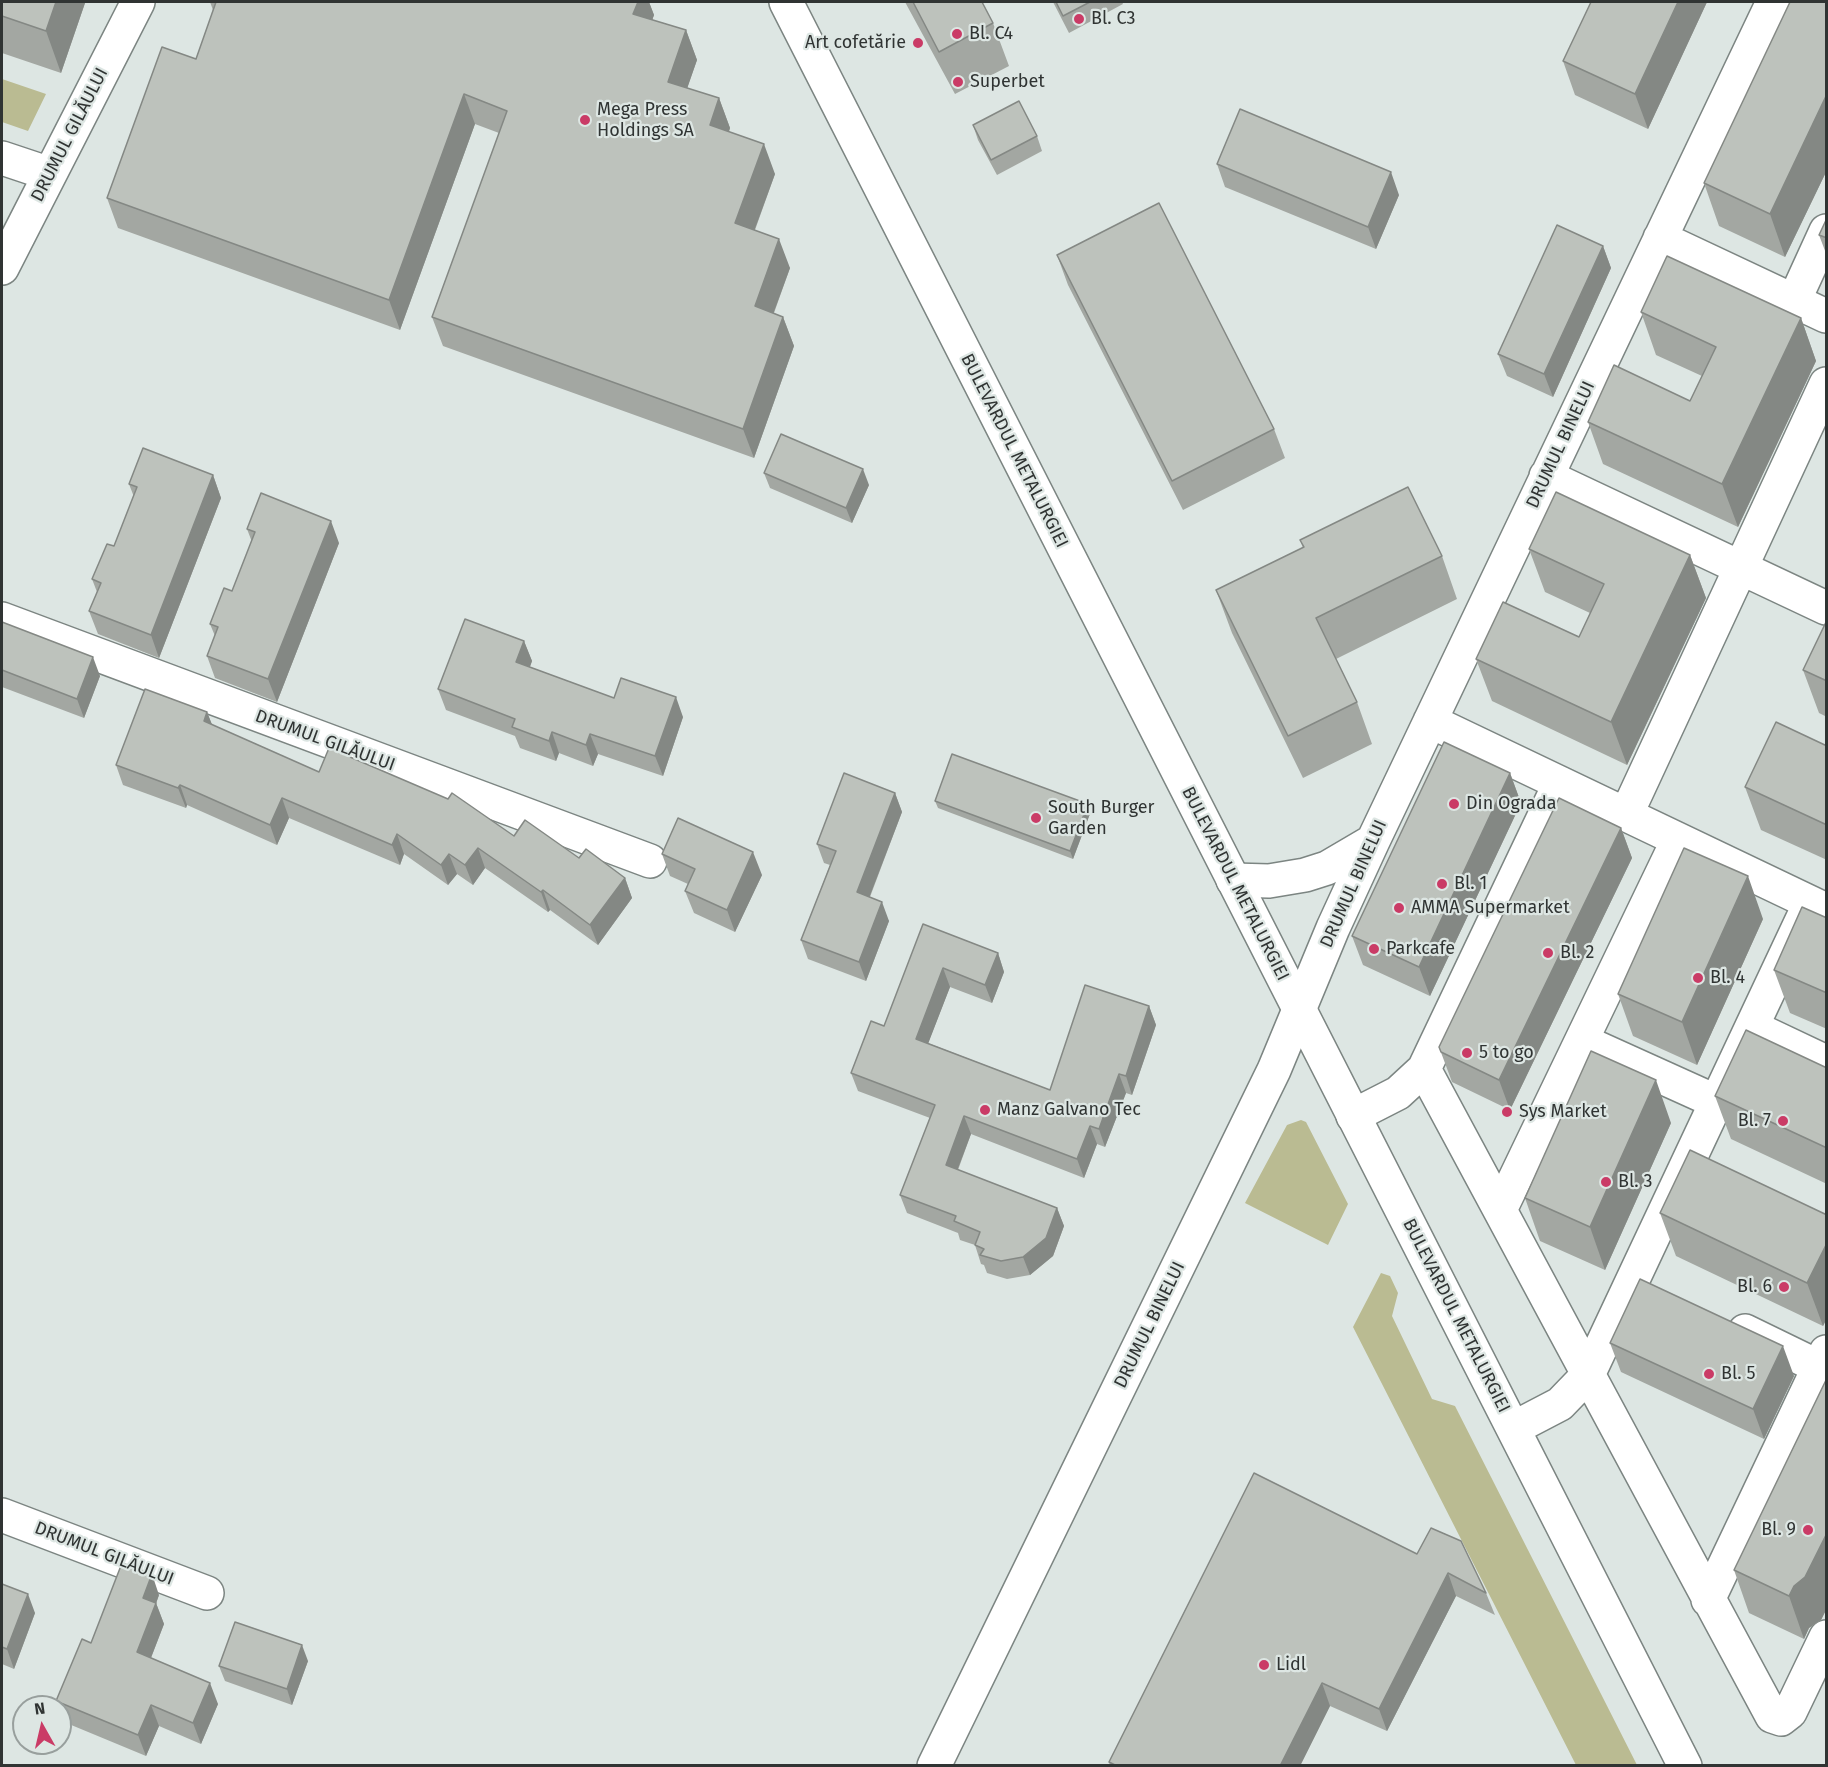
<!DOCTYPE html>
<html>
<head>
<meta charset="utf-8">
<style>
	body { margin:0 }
	#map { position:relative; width:1828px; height:1767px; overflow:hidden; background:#dde6e3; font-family:"Fira Sans",sans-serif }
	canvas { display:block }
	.frame { position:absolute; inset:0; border:3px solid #303433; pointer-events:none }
	.north { position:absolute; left:12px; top:1695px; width:60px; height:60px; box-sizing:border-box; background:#dde6e3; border:2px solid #989f9d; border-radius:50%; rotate:352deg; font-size:16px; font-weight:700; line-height:24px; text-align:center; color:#303433 }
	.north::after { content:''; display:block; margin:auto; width:21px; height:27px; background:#ca3b66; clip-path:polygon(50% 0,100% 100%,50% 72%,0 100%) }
</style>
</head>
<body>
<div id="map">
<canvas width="1828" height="1767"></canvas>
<div class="frame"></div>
<div class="north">N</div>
</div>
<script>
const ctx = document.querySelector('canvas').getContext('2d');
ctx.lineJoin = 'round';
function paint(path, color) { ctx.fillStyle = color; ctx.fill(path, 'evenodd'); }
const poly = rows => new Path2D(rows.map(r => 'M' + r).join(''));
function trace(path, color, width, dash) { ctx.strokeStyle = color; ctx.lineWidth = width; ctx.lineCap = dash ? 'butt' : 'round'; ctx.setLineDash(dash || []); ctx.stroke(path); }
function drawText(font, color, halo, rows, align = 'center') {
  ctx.font = font + ' "Fira Sans",sans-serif'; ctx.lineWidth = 4.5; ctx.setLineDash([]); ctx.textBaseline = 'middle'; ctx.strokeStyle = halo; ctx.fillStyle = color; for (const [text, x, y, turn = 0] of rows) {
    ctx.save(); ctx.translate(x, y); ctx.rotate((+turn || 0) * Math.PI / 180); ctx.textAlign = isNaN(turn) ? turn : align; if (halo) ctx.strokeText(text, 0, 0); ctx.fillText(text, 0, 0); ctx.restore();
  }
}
paint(poly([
	[2,79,46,94,28,131,2,122],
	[1301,1120,1306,1122,1348,1204,1328,1245,1245,1203,1287,1125],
	[1381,1273,1390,1276,1398,1293,1392,1316,1432,1399,1455,1406,1637,1765,1576,1765,1353,1327]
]), '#babb92');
const minor = poly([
	[2,158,50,174],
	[1660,238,1826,316],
	[2,268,138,2],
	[1794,301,1826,231],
	[1546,476,1826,608],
	[2,619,650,861],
	[1430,721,1826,910],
	[1626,815,1826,384],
	[1233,880,1269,881,1305,875,1327,868,1373,841],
	[1752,1027,1826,1062],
	[1582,1041,1717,1102],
	[1424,1069,1772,1716,1781,1719,1790,1712,1826,1637],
	[1353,1116,1398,1093,1424,1069,1560,783],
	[1500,1210,1678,840],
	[1745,1331,1819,1367],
	[1514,1428,1560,1404,1588,1375,1810,903],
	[2,1515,207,1593],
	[1708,1600,1826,1352],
	[934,1766,1274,1070,1333,928,1373,841,1773,2]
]);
const major = poly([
	[786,2,1685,1766]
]);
trace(minor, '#7c8582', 36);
trace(major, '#7c8582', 36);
trace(minor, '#fff', 33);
trace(major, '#fff', 33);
paint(poly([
	[2,2,85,2,85,3,61,73,2,53],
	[210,2,649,2,654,15,652,20,686,30,697,60,687,88,719,98,730,128,729,132,775,174,755,230,790,268,774,313,783,317,794,346,754,458,443,346,432,317,499,133,475,124,400,330,118,228,107,198,196,59,213,10],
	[905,2,982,2,993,23,1009,66,955,94],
	[1053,2,1122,2,1123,4,1069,33],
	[1591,2,1707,2,1648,129,1575,95,1563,61],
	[1827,2,1827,170,1785,257,1719,226,1704,183],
	[973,125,1037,136,1042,151,997,175,978,140],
	[1217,164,1399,195,1376,249,1225,187],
	[1827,218,1827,256,1819,235],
	[1603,246,1611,268,1553,397,1507,376,1498,354],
	[1057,255,1274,429,1285,458,1183,510,1068,285],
	[1641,312,1801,318,1816,361,1738,527,1603,464,1588,422,1690,401,1702,376,1656,355],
	[764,473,869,485,852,523,770,488],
	[213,475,221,498,159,658,98,634,89,611,97,592,92,579,114,546,134,497,129,484],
	[247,529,339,543,277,702,215,678,207,656,215,636,210,624,232,591,252,542],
	[1300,540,1442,556,1457,599,1336,659,1357,702,1372,744,1303,778,1232,633,1216,590,1303,548],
	[1529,549,1690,555,1706,598,1627,765,1492,701,1476,659,1579,637,1590,613,1545,592],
	[1827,620,1827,717,1819,713,1803,670],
	[2,622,100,676,84,718,2,687],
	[524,641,532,661,530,667,614,698,683,717,663,776,598,754,593,766,559,753,556,761,520,748,515,736,446,710,438,689],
	[207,712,212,725,319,772,514,836,579,858,625,878,632,898,598,945,550,910,548,912,485,868,473,885,457,874,448,885,404,854,400,865,289,818,277,845,187,805,186,808,123,785,116,765],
	[1827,746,1827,860,1761,830,1745,787],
	[1510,773,1521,803,1430,996,1363,965,1352,936],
	[895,793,902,812,870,897,889,921,866,981,808,959,801,940,830,865,824,863,817,844],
	[935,801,1088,804,1091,811,1073,859,938,808],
	[1621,828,1632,858,1510,1110,1452,1082,1439,1047],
	[662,854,762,875,735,932,694,913,685,891,688,884,670,876],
	[1827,918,1827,1029,1790,1013,1774,970],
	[1763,919,1697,1065,1633,1036,1618,994],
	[923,924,998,953,1004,972,992,1003,950,987,928,1043,1050,1090,1149,1006,1156,1025,1132,1095,1126,1093,1105,1147,1097,1144,1084,1178,971,1134,958,1170,1057,1208,1064,1226,1053,1256,1030,1275,1007,1279,987,1273,984,1265,981,1264,975,1245,960,1240,958,1233,907,1213,900,1195,930,1118,858,1091,851,1073,884,1026],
	[1827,1068,1827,1184,1731,1139,1715,1096],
	[1671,1123,1605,1270,1540,1241,1525,1198],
	[1660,1213,1827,1215,1827,1318,1823,1326,1676,1256],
	[1610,1343,1794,1376,1764,1439,1621,1372],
	[1827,1378,1827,1608,1821,1620,1809,1628,1804,1639,1749,1613,1734,1570],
	[1254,1473,1486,1593,1495,1615,1456,1596,1387,1731,1330,1706,1300,1766,1110,1766,1109,1762],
	[2,1584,35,1613,14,1669,2,1664],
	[159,1595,156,1603,164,1624,151,1658,218,1704,201,1744,159,1726,146,1756,64,1722,60,1712,60,1707,58,1707,56,1701,91,1643],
	[308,1661,292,1705,225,1681,219,1666]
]), '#a3a7a2');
paint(poly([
	[56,2,85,2,85,3,61,73,46,31],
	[638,2,649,2,654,15,644,44,633,14],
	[1678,2,1707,2,1648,129,1635,94],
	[686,30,697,60,679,112,668,82],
	[464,94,475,124,400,330,389,300],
	[1827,94,1827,170,1785,257,1770,214],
	[719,98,730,128,720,155,710,125],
	[764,144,775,174,746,253,735,223],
	[1391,172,1399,195,1376,249,1368,227],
	[779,239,790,268,765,336,755,306],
	[1603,246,1611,268,1553,397,1544,374],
	[783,317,794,346,754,458,743,429],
	[1801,318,1816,361,1738,527,1722,484],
	[863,469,869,485,852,523,846,508],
	[213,475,221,498,159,658,151,635],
	[331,521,339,543,277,702,268,679],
	[1690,555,1706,598,1627,765,1611,722],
	[524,641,532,661,524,682,516,662],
	[93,657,100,676,84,718,77,699],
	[676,697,683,717,663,776,655,756],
	[207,712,215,732,204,721],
	[552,732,559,753,556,761,549,741],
	[590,734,598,754,593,766,586,745],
	[1510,773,1521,803,1430,996,1419,967],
	[180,785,187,805,186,808,178,788],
	[895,793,902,812,864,911,857,892],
	[282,798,289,818,277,845,270,825],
	[1088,804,1091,811,1073,859,1070,851],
	[1621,828,1632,858,1510,1110,1499,1080],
	[397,834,404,854,400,865,392,845],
	[478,848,485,868,473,885,465,865],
	[753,852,762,875,735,932,727,910],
	[449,854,457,874,448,885,441,865],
	[1748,876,1763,919,1697,1065,1682,1022],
	[625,878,632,898,598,945,590,925],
	[543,890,550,910,548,912,541,892],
	[882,902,889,921,866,981,859,962],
	[998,953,1004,972,992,1003,985,985],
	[943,968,950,987,923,1057,916,1039],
	[1149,1006,1156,1025,1132,1095,1126,1076],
	[1119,1074,1126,1093,1105,1147,1099,1129],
	[1656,1080,1671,1123,1605,1270,1590,1227],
	[964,1116,971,1134,952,1184,946,1165],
	[1090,1126,1097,1144,1084,1178,1077,1159],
	[1057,1208,1064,1226,1053,1256,1030,1275,1023,1257],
	[1827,1243,1827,1318,1823,1326,1807,1283],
	[1783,1346,1794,1376,1764,1439,1753,1409],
	[1827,1533,1827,1608,1821,1620,1809,1628,1804,1639,1789,1596,1794,1586],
	[1448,1573,1456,1596,1387,1731,1379,1709],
	[152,1574,159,1595,152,1615,156,1603,164,1624,145,1673,137,1652,143,1598],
	[28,1594,35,1613,14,1669,7,1649],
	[302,1645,308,1661,292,1705,287,1689],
	[210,1683,218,1704,201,1744,193,1723],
	[1322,1683,1330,1706,1300,1766,1280,1766],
	[151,1705,159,1726,146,1756,138,1735]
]), '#848884');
const building = poly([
	[2,2,56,2,46,31,2,16,2,2],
	[216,2,638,2,633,14,686,30,668,82,719,98,710,125,764,144,735,223,779,239,755,306,783,317,743,429,432,317,507,111,464,94,389,300,107,198,162,47,196,59,216,2],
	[913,2,982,2,993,23,939,52,913,2],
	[1056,2,1090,2,1063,16,1056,2],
	[1591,2,1678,2,1635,94,1563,61,1591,2],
	[1790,2,1827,2,1827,94,1770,214,1704,183,1790,2],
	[1019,101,1037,136,991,160,973,125,1019,101],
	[1240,109,1391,172,1368,227,1217,164,1240,109],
	[1159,203,1274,429,1172,481,1057,255,1159,203],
	[1827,218,1827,238,1819,235,1827,218],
	[1557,225,1603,246,1544,374,1498,354,1557,225],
	[1667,256,1801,318,1722,484,1588,422,1614,365,1690,401,1716,347,1641,312,1667,256],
	[781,434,863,469,846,508,764,473,781,434],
	[143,448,213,475,151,635,89,611,101,583,92,579,107,544,114,546,137,487,129,484,143,448],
	[1408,487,1442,556,1316,618,1357,702,1288,736,1216,590,1304,547,1300,540,1408,487],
	[1556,492,1690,555,1611,722,1476,659,1503,602,1579,637,1604,584,1529,549,1556,492],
	[261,493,331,521,268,679,207,656,218,627,210,624,224,588,232,591,255,532,247,529,261,493],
	[465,619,524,641,516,662,614,698,621,678,676,697,655,756,590,734,586,745,552,732,549,741,512,727,515,719,438,689,465,619],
	[1827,620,1827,681,1803,670,1827,620],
	[2,622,93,657,77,699,2,670,2,622],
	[145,689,207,712,204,721,319,772,329,748,448,799,452,793,514,836,525,820,579,858,586,849,625,878,590,925,543,890,541,892,478,848,465,865,449,854,441,865,397,834,392,845,282,798,270,825,180,785,178,788,116,765,145,689],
	[1776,722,1827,746,1827,825,1745,787,1776,722],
	[1444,742,1510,773,1419,967,1352,936,1444,742],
	[952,754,1088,804,1070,851,935,801,952,754],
	[844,773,895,793,857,892,882,902,859,962,801,940,836,851,817,844,844,773],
	[1559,798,1621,828,1499,1080,1441,1052,1439,1047,1559,798],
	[678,818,753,852,727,910,685,891,695,869,662,854,678,818],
	[1684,848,1748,876,1682,1022,1618,994,1684,848],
	[1802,907,1827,918,1827,993,1774,970,1802,907],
	[923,924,998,953,985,985,943,968,916,1039,1050,1090,1085,985,1149,1006,1126,1076,1119,1074,1099,1129,1090,1126,1077,1159,964,1116,946,1165,1057,1208,1046,1238,1023,1257,1001,1261,980,1255,984,1249,975,1245,980,1232,954,1221,956,1216,900,1195,935,1105,851,1073,871,1021,884,1026,923,924],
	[1746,1030,1827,1068,1827,1148,1715,1096,1746,1030],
	[1591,1051,1656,1080,1590,1227,1525,1198,1591,1051],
	[1690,1150,1827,1215,1827,1243,1807,1283,1660,1213,1690,1150],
	[1640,1279,1783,1346,1753,1409,1610,1343,1640,1279],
	[1827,1378,1827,1533,1805,1577,1794,1586,1789,1596,1734,1570,1827,1378],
	[1254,1473,1417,1554,1431,1528,1461,1541,1486,1593,1448,1573,1379,1709,1322,1683,1280,1766,1117,1766,1109,1762,1254,1473],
	[122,1563,152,1574,143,1598,156,1603,137,1652,210,1683,193,1723,151,1705,138,1735,56,1701,82,1639,91,1643,122,1563],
	[2,1584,28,1594,7,1649,2,1647,2,1584],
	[235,1622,302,1645,287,1689,219,1666,235,1622]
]);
paint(building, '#bdc2bc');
trace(building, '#848884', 1.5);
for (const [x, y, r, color] of [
	[1079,19,6,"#ca3b66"],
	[957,34,6,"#ca3b66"],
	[918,43,6,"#ca3b66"],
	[958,82,6,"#ca3b66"],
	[585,120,6,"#ca3b66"],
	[1454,804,6,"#ca3b66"],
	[1036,818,6,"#ca3b66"],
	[1442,884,6,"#ca3b66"],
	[1399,908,6,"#ca3b66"],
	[1374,949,6,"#ca3b66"],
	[1548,953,6,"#ca3b66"],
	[1698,978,6,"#ca3b66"],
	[1467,1053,6,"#ca3b66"],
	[985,1110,6,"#ca3b66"],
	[1507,1112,6,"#ca3b66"],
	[1783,1121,6,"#ca3b66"],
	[1606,1182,6,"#ca3b66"],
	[1784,1287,6,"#ca3b66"],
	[1709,1374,6,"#ca3b66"],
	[1808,1530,6,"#ca3b66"],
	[1264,1665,6,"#ca3b66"]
]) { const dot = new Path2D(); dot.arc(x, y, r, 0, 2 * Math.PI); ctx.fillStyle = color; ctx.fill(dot); trace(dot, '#dde6e3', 2); }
drawText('18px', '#303433', '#dde6e3', [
	["Bl. C3",1091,19],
	["Bl. C4",969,34],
	["Art cofetărie",906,43,"right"],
	["Superbet",970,82],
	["Mega Press",597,110],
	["Holdings SA",597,131],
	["Din Ograda",1466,804],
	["South Burger",1048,808],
	["Garden",1048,829],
	["Bl. 1",1454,884],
	["AMMA Supermarket",1411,908],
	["Parkcafe",1386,949],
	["Bl. 2",1560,953],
	["Bl. 4",1710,978],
	["5 to go",1479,1053],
	["Manz Galvano Tec",997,1110],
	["Sys Market",1519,1112],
	["Bl. 7",1771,1121,"right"],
	["Bl. 3",1618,1182],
	["Bl. 6",1772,1287,"right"],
	["Bl. 5",1721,1374],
	["Bl. 9",1796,1530,"right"],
	["Lidl",1276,1665]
], 'left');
drawText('18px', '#303433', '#dde6e3', [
	["DRUMUL GILĂULUI",70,135,-63],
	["DRUMUL BINELUI",1561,445,-65],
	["BULEVARDUL METALURGIEI",1014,451,63],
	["DRUMUL GILĂULUI",325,741,20],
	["BULEVARDUL METALURGIEI",1235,884,63],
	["DRUMUL BINELUI",1354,884,-66],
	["BULEVARDUL METALURGIEI",1456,1316,63],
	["DRUMUL BINELUI",1150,1325,-64],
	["DRUMUL GILĂULUI",104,1554,21]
]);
</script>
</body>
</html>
